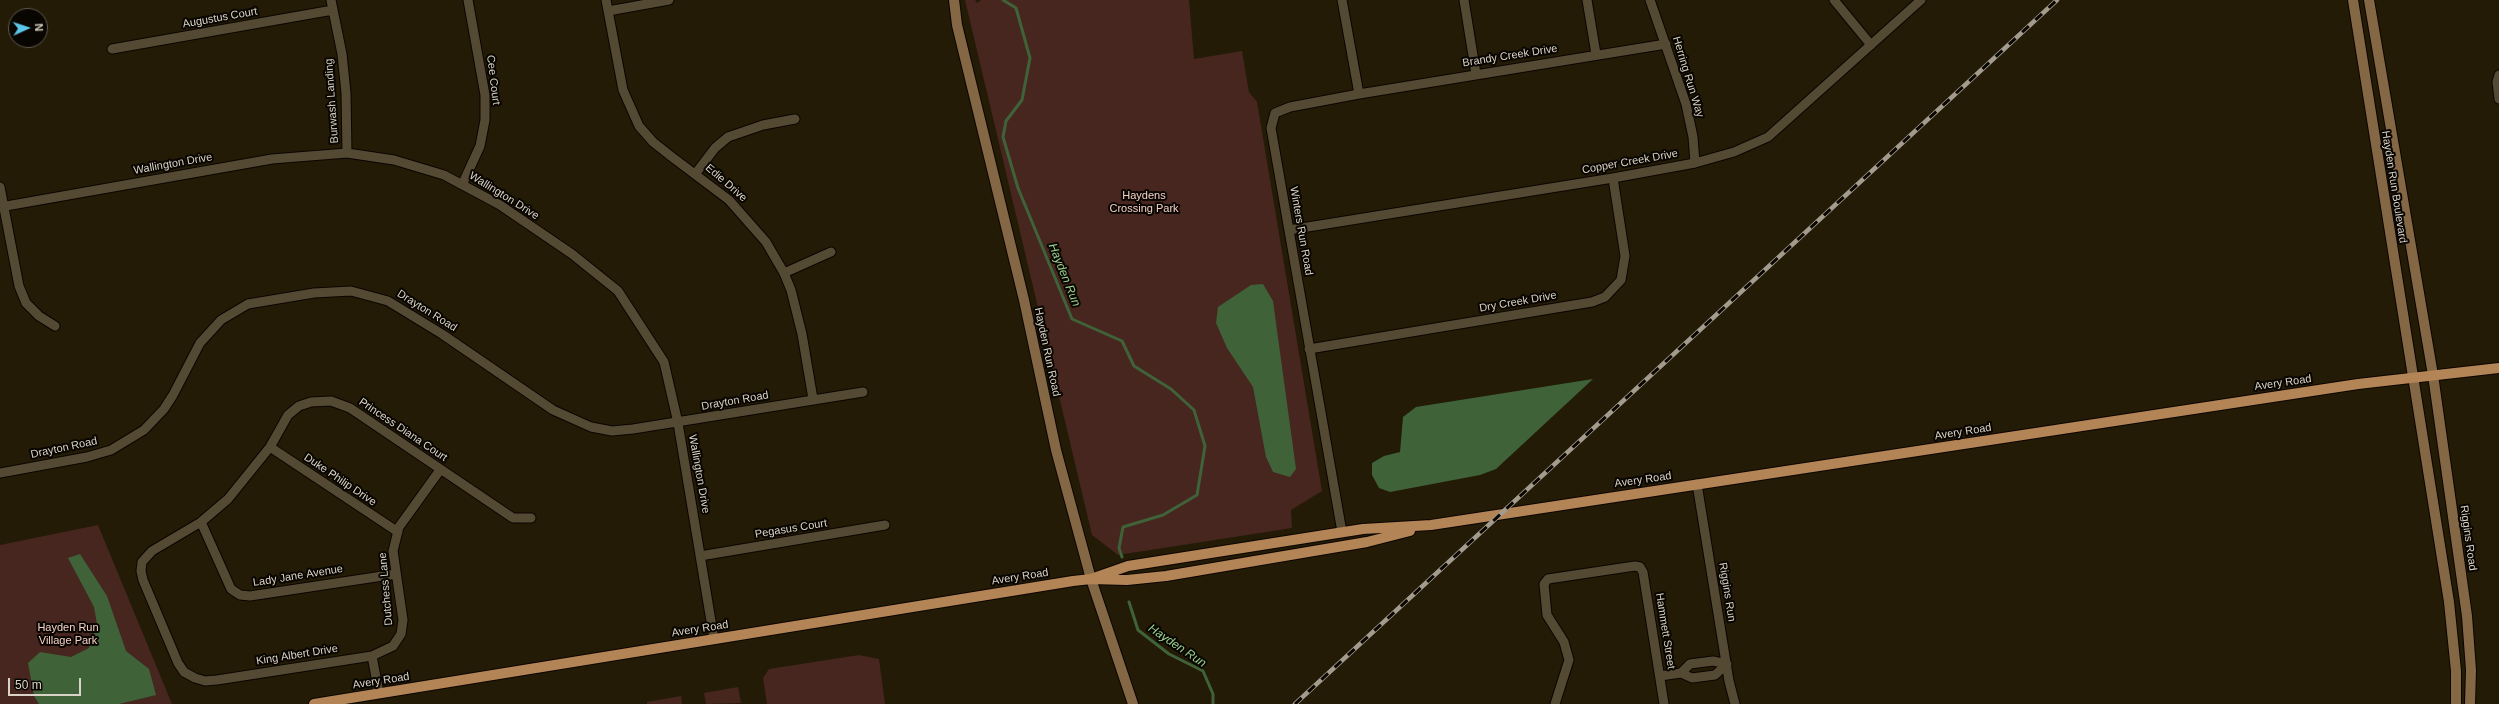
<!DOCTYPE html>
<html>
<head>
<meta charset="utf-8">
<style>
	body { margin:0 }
	#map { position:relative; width:2499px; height:704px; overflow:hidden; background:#231b06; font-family:Arial,sans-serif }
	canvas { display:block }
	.north { position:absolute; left:8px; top:8px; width:40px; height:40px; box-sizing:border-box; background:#090601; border:1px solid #5c5850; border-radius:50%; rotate:87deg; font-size:11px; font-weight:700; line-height:16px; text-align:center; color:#d9d3c7 }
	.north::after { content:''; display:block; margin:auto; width:14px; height:18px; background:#5cc7e8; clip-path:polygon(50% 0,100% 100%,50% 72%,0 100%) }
	.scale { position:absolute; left:8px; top:678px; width:73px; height:18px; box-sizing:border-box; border:2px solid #d9d3c7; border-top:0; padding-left:5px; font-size:12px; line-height:14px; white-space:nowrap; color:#d9d3c7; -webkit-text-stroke:3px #090601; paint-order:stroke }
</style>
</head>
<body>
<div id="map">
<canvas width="2499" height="704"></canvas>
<div class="north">N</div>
<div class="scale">50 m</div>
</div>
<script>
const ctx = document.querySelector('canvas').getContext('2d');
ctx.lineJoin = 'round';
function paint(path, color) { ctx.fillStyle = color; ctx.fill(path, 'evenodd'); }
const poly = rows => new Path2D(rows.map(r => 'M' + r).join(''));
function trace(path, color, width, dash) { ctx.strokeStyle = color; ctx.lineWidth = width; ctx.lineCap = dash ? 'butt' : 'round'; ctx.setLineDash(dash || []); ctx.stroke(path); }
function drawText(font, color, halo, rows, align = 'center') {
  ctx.font = font + ' Arial,sans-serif'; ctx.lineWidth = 4; ctx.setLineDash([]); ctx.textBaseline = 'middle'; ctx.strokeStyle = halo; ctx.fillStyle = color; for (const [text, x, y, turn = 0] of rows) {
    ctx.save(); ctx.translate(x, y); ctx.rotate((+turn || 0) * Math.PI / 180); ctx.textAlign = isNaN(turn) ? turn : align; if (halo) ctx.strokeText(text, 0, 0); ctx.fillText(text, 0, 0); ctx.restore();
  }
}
paint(poly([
	[965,0,975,0,977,3,981,0,1189,0,1194,59,1242,51,1249,92,1257,102,1322,491,1291,510,1292,528,1118,555,1092,535],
	[98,525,172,704,0,704,0,545],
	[859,655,879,659,885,704,767,704,763,678,769,669],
	[738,687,741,703,706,704,704,693],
	[681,696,682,704,647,704,647,702]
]), '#46261e');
paint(poly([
	[1263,284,1273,301,1296,469,1290,477,1273,472,1266,457,1253,387,1227,348,1216,323,1218,307,1251,285],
	[1593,379,1496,469,1480,475,1390,492,1379,488,1372,475,1372,463,1384,456,1400,452,1403,417,1416,407],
	[80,554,107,596,126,651,149,669,156,695,119,704,39,704,34,696,28,663,40,652,71,657,89,648,97,624,94,607,68,558]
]), '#3f6239');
trace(poly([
	[1003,0,1016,8,1030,58,1022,100,1006,121,1003,137,1018,188,1072,319,1122,341,1134,366,1171,389,1194,410,1205,446,1197,495,1163,515,1123,527,1119,548,1122,557],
	[1129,602,1138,630,1169,654,1203,671,1213,694,1213,704]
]), '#3f6239', 3);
const minor = poly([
	[331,0,342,54,346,93,347,153],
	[606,0,623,90,639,126,653,142,672,157,729,200,766,242,784,273,791,290,802,334,813,399],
	[1342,0,1359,94],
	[1464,0,1476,74],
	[1587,0,1596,54],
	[1650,0,1686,104,1693,137,1695,163],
	[1834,0,1871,45],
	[608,11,669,0],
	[112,49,333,10],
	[2499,75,2497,82,2499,99],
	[696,173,715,148,728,137,763,125,795,119],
	[463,183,480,146,485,120,485,95,468,0],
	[0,187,19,286,26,303,39,316,55,326],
	[0,207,272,159,347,153,394,160,444,175,500,205,572,254,618,291,664,362,678,423,714,639],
	[1289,230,1613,178,1695,163,1734,152,1768,137,1921,0],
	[784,273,831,252],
	[1309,349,1592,302,1605,297,1621,280,1625,256,1613,178],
	[270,447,398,532],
	[440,470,399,527,393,551,403,620,401,634,393,646,372,656,217,680,205,681,195,678,184,672,178,663,143,580,141,571,142,562,152,551,201,522,228,499,270,447,288,415,299,406,311,402,331,401,350,408,513,518,531,518],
	[0,473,87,457,111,450,144,430,164,409,173,395,200,343,221,320,248,304,314,293,351,291,388,301,442,334,553,410,591,427,612,431,633,429,863,392],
	[1697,484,1729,681,1735,704],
	[201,522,231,589,240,595,250,596,396,574],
	[1342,532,1271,128,1275,113,1290,107,1359,94,1666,44],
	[700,556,885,525],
	[372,656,379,693],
	[1681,673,1692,678,1715,675,1727,664],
	[1660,676,1681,673,1690,664,1713,661,1727,664],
	[1555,704,1569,660,1564,642,1547,615,1544,584,1548,579,1635,566,1640,567,1643,572,1664,704]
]);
const secondary = poly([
	[954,0,957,25,1024,300,1056,450,1091,579,1133,704],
	[2353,0,2449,602,2456,671,2456,704],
	[2369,0,2433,375,2467,616,2471,670,2470,704]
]);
const primary = poly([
	[1091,579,1128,566,1363,529,1431,525,2358,384,2499,368],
	[314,704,1073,581,1091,579,1127,580,1166,576,1367,542,1410,531]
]);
trace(minor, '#0c0500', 11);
trace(secondary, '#0c0500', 12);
trace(primary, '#0c0500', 12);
trace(minor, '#544a34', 9);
trace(secondary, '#846745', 10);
trace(primary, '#b38456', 10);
const rail = poly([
	[1295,704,2057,0]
]);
trace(rail, '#a39c8e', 4.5);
trace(rail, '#090601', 3, [9]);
drawText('11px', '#d9d3c7', '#090601', [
	["Augustus Court",220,18,-10],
	["Brandy Creek Drive",1510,56,-9],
	["Herring Run Way",1688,77,73],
	["Cee Court",493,80,83],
	["Burwash Landing",332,101,-94],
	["Copper Creek Drive",1630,162,-10],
	["Wallington Drive",173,164,-10],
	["Edie Drive",726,183,41],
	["Hayden Run Boulevard",2394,187,81],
	["Wallington Drive",504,196,32],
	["Winters Run Road",1301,231,80],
	["Dry Creek Drive",1518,302,-10],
	["Drayton Road",427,311,32],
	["Hayden Run Road",1047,352,78],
	["Avery Road",2283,383,-8],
	["Drayton Road",735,401,-10],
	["Princess Diana Court",403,430,34],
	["Avery Road",1963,432,-9],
	["Drayton Road",64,448,-12],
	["Wallington Drive",699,474,80],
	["Duke Philip Drive",340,480,34],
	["Avery Road",1643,480,-8],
	["Pegasus Court",791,529,-9],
	["Riggins Road",2468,538,82],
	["Lady Jane Avenue",298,576,-9],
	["Avery Road",1020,577,-9],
	["Dutchess Lane",386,589,-95],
	["Riggins Run",1727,592,81],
	["Avery Road",700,629,-9],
	["Hammett Street",1665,631,81],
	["King Albert Drive",297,655,-9],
	["Avery Road",381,681,-9]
]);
drawText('11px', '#f5d1c8', '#090601', [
	["Haydens",1144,196],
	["Crossing Park",1144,209],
	["Hayden Run",68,628],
	["Village Park",68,641]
]);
drawText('italic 12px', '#99d18f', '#090601', [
	["Hayden Run",1064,275,68],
	["Hayden Run",1177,646,34]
]);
</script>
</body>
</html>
